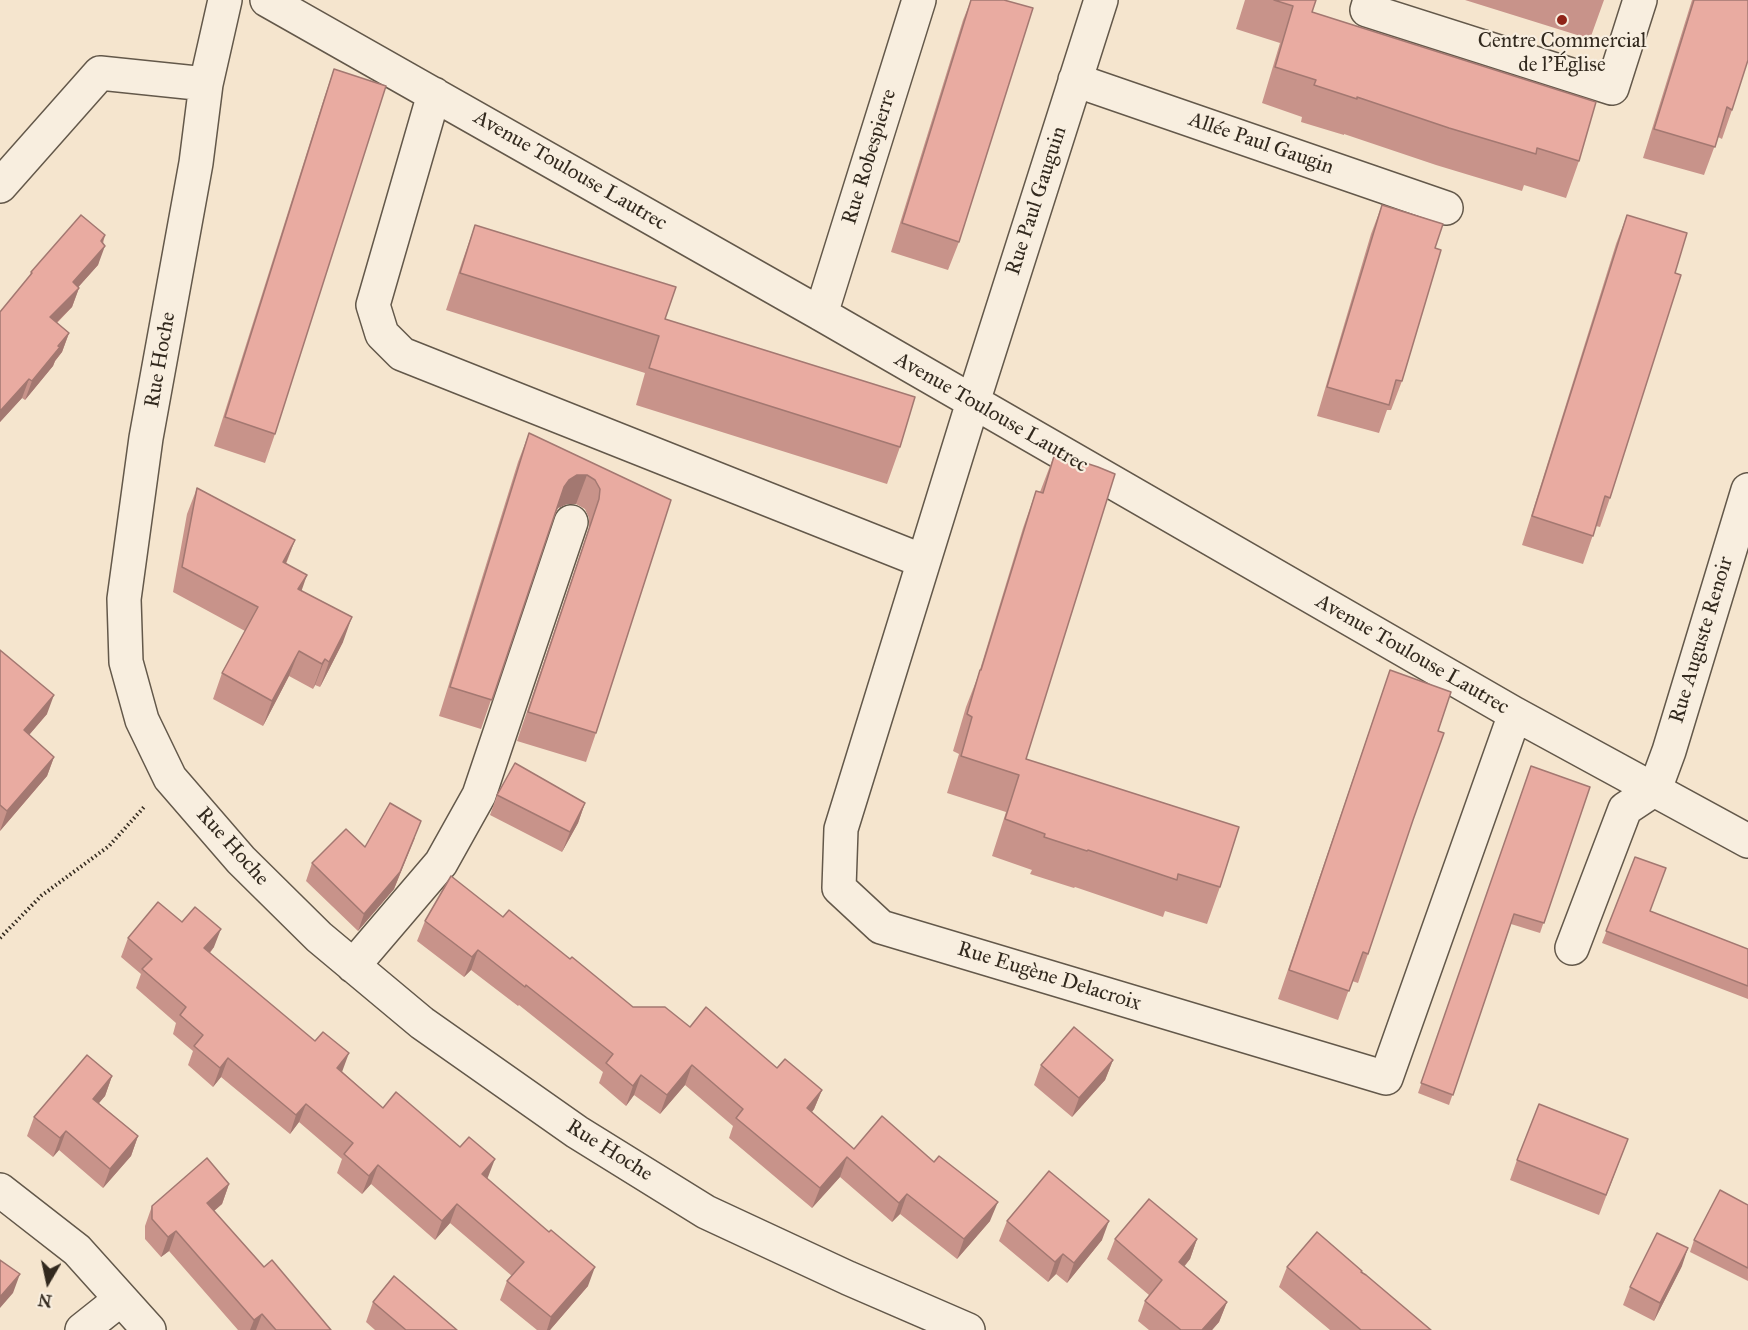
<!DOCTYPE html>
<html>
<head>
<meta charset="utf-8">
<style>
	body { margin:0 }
	#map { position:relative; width:1748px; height:1330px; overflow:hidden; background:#f5e5ce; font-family:"IM FELL Great Primer",serif }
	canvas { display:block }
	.north { position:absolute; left:18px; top:1252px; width:60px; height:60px; -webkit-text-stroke:4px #f8eedf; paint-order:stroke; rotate:189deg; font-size:16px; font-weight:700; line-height:24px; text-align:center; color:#32291e }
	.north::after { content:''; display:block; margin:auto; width:21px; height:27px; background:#32291e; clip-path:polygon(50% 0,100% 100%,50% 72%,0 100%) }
</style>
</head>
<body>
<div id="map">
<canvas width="1748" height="1330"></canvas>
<div class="north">N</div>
</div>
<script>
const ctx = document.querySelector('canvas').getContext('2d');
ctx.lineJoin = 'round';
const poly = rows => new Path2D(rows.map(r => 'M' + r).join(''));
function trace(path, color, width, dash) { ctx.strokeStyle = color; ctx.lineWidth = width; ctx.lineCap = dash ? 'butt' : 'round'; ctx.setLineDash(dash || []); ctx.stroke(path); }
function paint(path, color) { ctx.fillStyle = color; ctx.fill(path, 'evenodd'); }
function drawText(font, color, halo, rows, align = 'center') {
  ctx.font = font + ' "IM FELL Great Primer",serif'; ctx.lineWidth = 4.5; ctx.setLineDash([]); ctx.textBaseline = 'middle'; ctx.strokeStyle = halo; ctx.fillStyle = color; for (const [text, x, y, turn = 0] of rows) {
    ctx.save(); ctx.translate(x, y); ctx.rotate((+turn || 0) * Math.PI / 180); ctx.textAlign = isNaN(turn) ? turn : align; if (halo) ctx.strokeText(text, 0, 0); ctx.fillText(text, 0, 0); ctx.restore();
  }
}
const minor = poly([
	[225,0,206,84,196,163,146,438,124,599,126,662,142,720,170,778,241,860,319,937,422,1023,577,1132,706,1212,848,1278,968,1330],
	[267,0,821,314,1515,714,1748,841],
	[1101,0,973,402,841,829,839,888,881,927,1386,1078,1515,714],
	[1370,0,1367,10,1612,88,1640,0],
	[1075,80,1446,208],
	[434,94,373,305,382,334,402,354,923,561],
	[0,186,100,73,206,84],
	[821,314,919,0],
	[1572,948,1625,809,1655,789,1669,751,1748,490],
	[353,966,441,863,479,795,571,522],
	[0,1190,77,1250,149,1330],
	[82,1330,121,1299]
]);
trace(minor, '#63584a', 36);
trace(poly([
	[0,938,41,896,109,846,145,806]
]), '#32291e', 4, [1.5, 3]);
trace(minor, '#f8eedf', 33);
paint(poly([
	[971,0,1004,0,959,242,948,270,891,252,963,20],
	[1245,0,1316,0,1312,12,1579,161,1566,198,1524,185,1522,191,1436,165,1344,134,1344,135,1301,122,1302,117,1262,103,1280,43,1236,29],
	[1465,0,1604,0,1590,39],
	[1692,0,1748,0,1732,110,1722,139,1718,137,1704,175,1643,158],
	[334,69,275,434,265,463,214,446,324,98],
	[1382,205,1435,248,1402,381,1391,410,1387,410,1379,433,1317,416,1371,234],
	[1627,215,1675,273,1610,498,1600,527,1596,526,1583,564,1522,545,1616,244],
	[475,225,665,319,900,447,887,484,636,405,645,373,446,310,462,262],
	[105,235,98,265,78,287,79,288,72,307,57,323,69,333,62,352,55,361,53,366,25,400,22,398,0,422,0,312,29,278,31,272],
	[529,433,671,500,596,733,586,762,517,741,589,528,589,518,585,509,576,504,567,504,558,508,555,514,481,729,439,716,518,462],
	[1055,453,1026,759,1220,887,1207,924,1165,911,1163,917,1075,887,1074,888,1030,874,1032,870,992,856,1006,812,947,793,959,754,953,751,966,707,978,676,1023,528,1036,491,1040,492],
	[197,488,295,540,286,564,301,591,343,642,320,687,315,685,313,689,289,676,263,726,213,699,222,673,245,631,173,592,187,514],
	[0,650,47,714,29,735,54,757,47,776,0,831],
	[1390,670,1438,731,1413,820,1368,954,1358,983,1352,981,1338,1020,1278,999],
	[1531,766,1590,787,1540,933,1511,924,1449,1105,1418,1093],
	[497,795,585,803,578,823,562,852,490,815],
	[415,838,394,889,358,931,306,881,312,863,365,847],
	[1635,857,1650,911,1748,949,1748,999,1602,943],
	[503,917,570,959,633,1007,690,1027,777,1068,822,1090,814,1109,812,1112,854,1149,990,1221,957,1259,900,1214,892,1222,840,1177,812,1208,729,1138,733,1126,685,1085,660,1114,634,1095,626,1106,599,1083,603,1072,519,1005,518,1006,471,970,464,977,417,941,425,921],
	[182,922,214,947,210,953,383,1108,488,1177,487,1179,588,1286,550,1330,537,1330,500,1300,507,1281,512,1276,450,1223,435,1240,371,1184,362,1194,337,1173,342,1159,299,1122,290,1134,221,1077,213,1087,188,1065,193,1051,173,1034,176,1023,136,988,141,974,121,957,128,938],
	[1113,1060,1105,1080,1072,1117,1034,1085,1041,1065],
	[112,1076,105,1096,99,1103,138,1136,131,1156,103,1188,59,1150,53,1157,27,1136,34,1117],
	[1628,1139,1599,1215,1510,1180,1517,1160],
	[229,1184,222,1204,214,1211,264,1267,331,1330,238,1330,169,1251,161,1257,145,1239,145,1226,152,1206],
	[1748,1205,1748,1281,1690,1252,1694,1240],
	[1007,1221,1102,1240,1067,1283,1056,1274,1048,1282,999,1241],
	[1115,1239,1197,1239,1190,1259,1184,1267,1227,1302,1219,1322,1212,1330,1149,1330,1138,1321,1145,1301,1149,1295,1107,1259],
	[1682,1266,1654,1321,1623,1305,1630,1287],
	[1287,1267,1362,1273,1431,1330,1330,1330,1279,1287],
	[373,1302,457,1330,375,1330,366,1322]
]), '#c8938a');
paint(poly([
	[105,235,99,251,105,246,98,265,66,301,73,282],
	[79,288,72,307,43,336,50,317],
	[69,333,62,352,55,361,53,366,25,400,32,381],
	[29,379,22,398,0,422,0,411],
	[577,475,587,475,576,504,567,504,558,508,553,516,564,487,569,480],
	[295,540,285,565,283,562],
	[307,575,298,601,298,589],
	[352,617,343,642,320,687,329,662],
	[299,651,289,676,263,726,272,701],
	[325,659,315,685,313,689,322,664],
	[54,695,47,714,17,749,24,730],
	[54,757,47,776,0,831,7,811],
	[585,803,578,823,562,852,570,832],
	[421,821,394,889,358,931,364,914],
	[221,929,214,947,197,967,204,948],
	[478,950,471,970,464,977,472,957],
	[349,1053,342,1072,330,1086,337,1068],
	[228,1058,221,1077,213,1087,220,1068],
	[1113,1060,1105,1080,1072,1117,1079,1098],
	[692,1065,685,1085,660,1114,667,1095],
	[641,1075,634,1095,626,1106,633,1086],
	[112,1076,105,1096,86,1118,93,1099],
	[822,1090,814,1109,800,1128,807,1108],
	[306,1104,299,1122,290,1134,296,1115],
	[66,1131,59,1150,53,1157,60,1138],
	[138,1136,131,1156,103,1188,110,1169],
	[847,1157,840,1177,812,1208,820,1188],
	[495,1159,488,1177,475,1193,482,1174],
	[378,1165,371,1184,362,1194,369,1176],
	[229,1184,222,1204,200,1223,207,1203],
	[907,1194,900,1214,892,1222,899,1203],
	[998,1202,990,1221,957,1259,964,1239],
	[457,1204,450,1223,435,1240,442,1221],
	[1109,1221,1102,1240,1067,1283,1074,1263],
	[176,1231,169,1251,161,1257,168,1237],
	[1197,1239,1190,1259,1171,1282,1179,1262],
	[1688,1248,1682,1266,1654,1321,1660,1303],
	[1063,1254,1056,1274,1048,1282,1055,1262],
	[595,1267,588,1286,550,1330,547,1330,551,1317],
	[20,1274,13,1293,0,1308,0,1297],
	[1227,1302,1219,1322,1212,1330,1202,1330],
	[262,1314,256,1330,250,1330,254,1320]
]), '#a37871');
const building = poly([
	[971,0,1004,0,1033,8,959,242,902,223,971,0],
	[1274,0,1316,0,1312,12,1596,102,1579,161,1537,148,1536,154,1449,128,1357,97,1357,99,1314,85,1316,80,1275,67,1293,6,1274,0],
	[1694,0,1748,0,1748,60,1732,110,1727,107,1715,147,1654,129,1694,0],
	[334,69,386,86,275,434,225,417,334,69],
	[1382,205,1443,224,1435,248,1441,250,1402,381,1396,380,1389,405,1327,387,1382,205],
	[81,215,105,235,101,241,105,246,73,282,79,288,50,317,69,333,58,346,60,347,32,381,29,379,0,411,0,312,32,273,31,272,81,215],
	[1627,215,1687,233,1675,273,1681,275,1610,498,1605,496,1593,536,1532,516,1627,215],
	[475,225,676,287,665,319,915,397,900,447,649,368,659,336,460,273,475,225],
	[529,433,671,500,596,733,528,712,599,499,600,489,595,480,587,475,577,475,569,480,564,487,492,700,450,687,529,433],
	[1055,453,1098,467,1115,474,1026,759,1239,827,1220,887,1178,874,1177,880,1088,850,1087,851,1044,837,1045,834,1005,819,1019,775,961,756,972,717,967,714,980,670,981,670,1036,491,1043,493,1055,453],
	[197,488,295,540,283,562,307,575,298,589,352,617,329,662,325,659,322,664,299,651,272,701,222,673,258,607,182,567,197,488],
	[0,650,54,695,24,730,54,757,7,811,0,805,0,650],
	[1390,670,1451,692,1438,731,1444,733,1413,820,1368,954,1363,952,1349,991,1289,970,1390,670],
	[515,763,585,803,570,832,497,795,515,763],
	[1531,766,1590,787,1544,923,1514,914,1453,1095,1421,1083,1531,766],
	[390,803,421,821,400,872,364,914,312,863,346,829,365,847,390,803],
	[1635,857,1666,868,1650,911,1748,949,1748,986,1606,931,1635,857],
	[451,876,503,917,509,910,570,959,572,957,633,1007,665,1007,690,1027,706,1007,777,1068,785,1059,822,1090,807,1108,854,1149,882,1116,934,1162,939,1156,998,1202,964,1239,907,1194,899,1203,847,1157,820,1188,736,1118,743,1109,692,1065,667,1095,641,1075,633,1086,606,1063,613,1054,526,985,525,987,478,950,472,957,425,921,451,876],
	[158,902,182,922,195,907,221,929,204,948,315,1041,323,1032,349,1053,337,1068,383,1108,396,1092,460,1147,469,1137,495,1159,482,1174,549,1232,551,1230,595,1267,551,1317,507,1281,524,1262,457,1204,442,1221,378,1165,369,1176,344,1154,353,1143,306,1104,296,1115,228,1058,220,1068,194,1046,203,1035,180,1015,186,1007,142,969,152,959,128,938,158,902],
	[1074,1027,1113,1060,1079,1098,1041,1065,1074,1027],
	[87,1055,112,1076,93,1099,138,1136,110,1169,66,1131,60,1138,34,1117,87,1055],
	[1539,1104,1628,1139,1606,1195,1517,1160,1539,1104],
	[207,1158,229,1184,207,1203,264,1267,272,1260,331,1330,276,1330,262,1314,254,1320,176,1231,168,1237,152,1219,152,1206,207,1158],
	[1049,1171,1109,1221,1074,1263,1063,1254,1055,1262,1007,1221,1049,1171],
	[1720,1190,1748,1205,1748,1268,1694,1240,1720,1190],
	[1149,1199,1197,1239,1179,1262,1227,1302,1202,1330,1181,1330,1145,1301,1162,1280,1115,1239,1149,1199],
	[1317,1232,1362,1271,1361,1272,1366,1275,1431,1330,1361,1330,1287,1267,1317,1232],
	[1657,1233,1688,1248,1660,1303,1630,1287,1657,1233],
	[0,1260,20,1274,0,1297,0,1260],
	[394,1276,457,1330,406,1330,373,1302,394,1276]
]);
paint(building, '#e9aba1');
trace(building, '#a37871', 1.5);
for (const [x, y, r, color] of [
	[1562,20,6,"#8f2418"]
]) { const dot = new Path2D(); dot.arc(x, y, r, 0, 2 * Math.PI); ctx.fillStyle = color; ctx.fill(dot); trace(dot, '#f8eedf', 2); }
drawText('21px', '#32291e', '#f8eedf', [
	["Centre Commercial",1562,42],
	["de l'Église",1562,66]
]);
drawText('21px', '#32291e', '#f8eedf', [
	["Allée Paul Gaugin",1261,144,19],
	["Rue Robespierre",870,157,-73],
	["Avenue Toulouse Lautrec",570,171,30],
	["Rue Paul Gauguin",1037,201,-72],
	["Rue Hoche",161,360,-80],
	["Avenue Toulouse Lautrec",991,413,30],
	["Rue Auguste Renoir",1702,640,-73],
	["Avenue Toulouse Lautrec",1412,655,30],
	["Rue Hoche",232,847,48],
	["Rue Eugène Delacroix",1049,977,17],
	["Rue Hoche",609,1151,32]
]);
</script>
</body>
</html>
